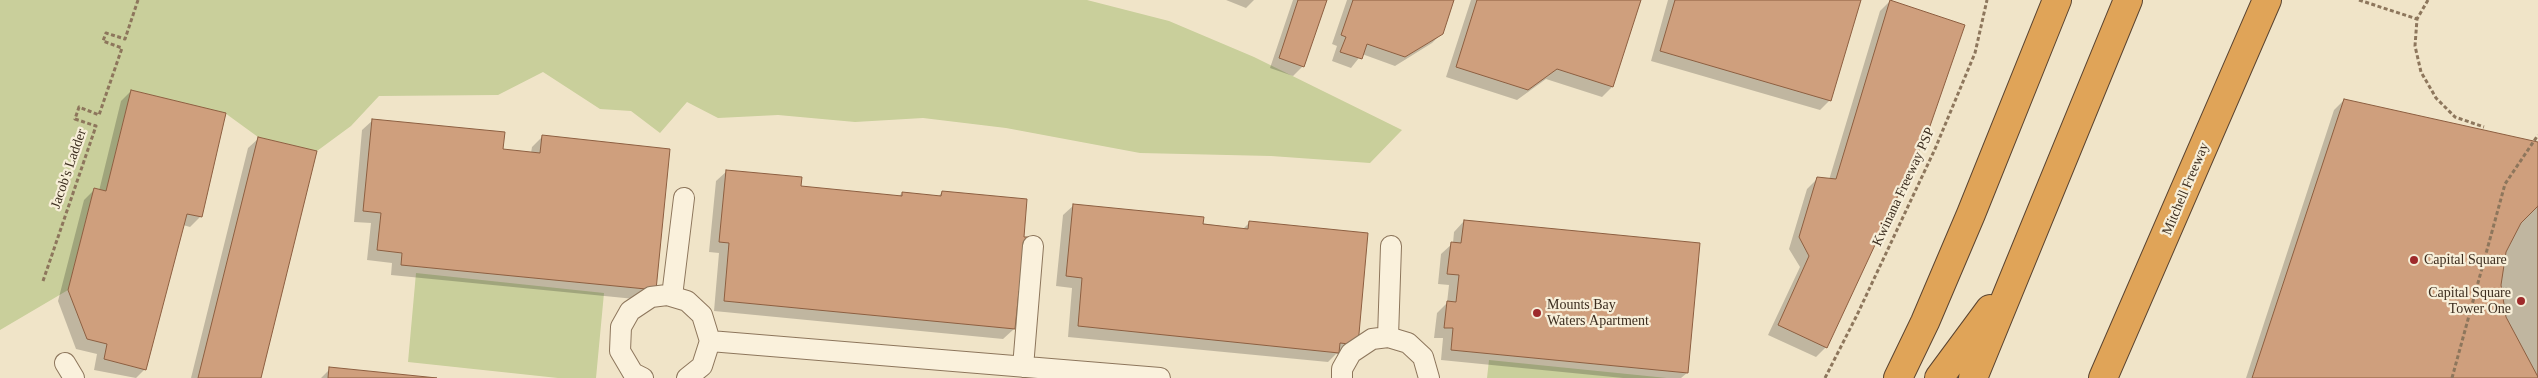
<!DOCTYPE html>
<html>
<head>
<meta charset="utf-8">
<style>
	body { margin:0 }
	canvas { display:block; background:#f0e4c8 }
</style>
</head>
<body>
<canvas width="2538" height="378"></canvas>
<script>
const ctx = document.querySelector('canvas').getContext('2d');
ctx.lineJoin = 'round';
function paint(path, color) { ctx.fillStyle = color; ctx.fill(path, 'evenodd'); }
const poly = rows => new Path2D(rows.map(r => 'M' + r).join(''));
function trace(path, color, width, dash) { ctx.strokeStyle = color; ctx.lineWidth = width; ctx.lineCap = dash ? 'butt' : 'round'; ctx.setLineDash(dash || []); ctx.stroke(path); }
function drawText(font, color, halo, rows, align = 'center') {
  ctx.font = font + ' "Times New Roman",serif'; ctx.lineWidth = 4.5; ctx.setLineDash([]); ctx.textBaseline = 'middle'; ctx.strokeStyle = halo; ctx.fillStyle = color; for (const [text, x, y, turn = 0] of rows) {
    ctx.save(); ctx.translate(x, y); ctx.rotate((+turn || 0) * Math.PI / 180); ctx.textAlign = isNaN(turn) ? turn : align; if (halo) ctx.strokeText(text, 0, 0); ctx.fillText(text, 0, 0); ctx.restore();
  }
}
paint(poly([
	[0,0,1087,0,1169,21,1254,57,1402,130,1370,163,1271,156,1140,153,1006,128,923,118,855,122,778,115,718,118,687,102,660,133,631,111,600,109,543,72,498,95,379,96,351,126,317,151,258,137,225,113,131,90,106,191,94,188,68,290,0,330],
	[416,273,604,293,596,378,558,378,408,362],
	[1489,360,1667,378,1487,378]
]), '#c9cf9b');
paint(poly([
	[1226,0,1254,0,1246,8],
	[1293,0,1326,0,1303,66,1293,76,1270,68],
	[1347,0,1453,0,1442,33,1432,43,1395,66,1362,54,1351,68,1332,61,1337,46,1332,44],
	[1471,0,1640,0,1612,87,1602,97,1546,79,1517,100,1446,77],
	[1668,0,1860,0,1830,100,1820,110,1651,61],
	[1890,1,1826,347,1816,357,1768,335,1800,267,1789,249,1807,189,1818,178,1829,180,1880,11],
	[131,91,201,216,190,227,183,225,145,369,136,378,94,370,97,354,76,349,58,301,84,200,94,190,99,191,121,101],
	[2344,100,2538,143,2538,378,2246,378,2334,110],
	[373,120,502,150,531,153,532,147,542,137,668,150,645,300,391,275,392,263,367,260,371,223,354,222,362,130],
	[259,138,260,378,191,378,248,148],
	[727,171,800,187,898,197,902,193,938,197,942,192,1022,238,1025,292,1016,300,1014,329,1003,339,714,311,719,253,709,252,716,181],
	[1074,205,1243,229,1249,223,1367,234,1346,355,1336,354,1328,362,1068,337,1072,288,1056,286,1063,215],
	[1464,221,1699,244,1687,373,1681,378,1623,378,1441,360,1443,338,1434,338,1437,313,1447,303,1449,285,1438,284,1441,254,1453,243,1454,232],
	[330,369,424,378,321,378]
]), '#0003');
const building = poly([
	[1298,0,1327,0,1304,67,1279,58,1298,0],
	[1353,0,1454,0,1443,34,1405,57,1367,44,1362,59,1340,52,1346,37,1341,35,1353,0],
	[1477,0,1641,0,1613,87,1557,69,1528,90,1456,67,1477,0],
	[1675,0,1861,0,1831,101,1660,51,1675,0],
	[1890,0,1965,25,1929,129,1827,348,1778,325,1809,256,1799,237,1817,177,1836,179,1890,0],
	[131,90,226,113,202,217,187,214,146,370,104,359,107,344,87,339,68,290,94,188,106,191,131,90],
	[2344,99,2538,142,2538,378,2252,378,2344,99],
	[372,119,505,132,503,149,540,153,542,135,670,149,656,290,401,265,402,253,377,250,381,213,363,211,372,119],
	[258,137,317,151,261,378,198,378,258,137],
	[726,170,802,177,801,186,902,196,902,192,941,196,942,191,1027,199,1024,237,1032,237,1026,292,1019,291,1015,329,724,301,729,243,719,242,726,170],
	[1073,204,1204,217,1203,224,1248,229,1249,221,1368,233,1358,345,1340,343,1339,353,1078,326,1082,278,1066,276,1073,204],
	[2538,206,2538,377,2506,317,2501,285,2506,252,2521,223,2538,206],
	[1464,220,1700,243,1688,373,1451,350,1453,328,1444,328,1447,301,1456,302,1459,275,1447,274,1451,242,1461,243,1464,220],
	[329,367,437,378,328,378,329,367]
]);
paint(building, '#cf9f7d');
trace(building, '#8d5f41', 1);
const service = poly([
	[672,296,684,198],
	[1388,337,1391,246],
	[710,341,1160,378],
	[65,363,74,378],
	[1023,367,1033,246],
	[643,378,633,373,620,351,621,327,630,311,651,297,667,295,687,301,702,315,710,341,702,366,687,378],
	[1342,378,1342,369,1351,353,1372,339,1388,337,1408,343,1423,357,1429,378]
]);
const motorway = poly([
	[1898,378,1925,322,1971,214,2057,0],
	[1939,378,1990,309],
	[1973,378,2128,0],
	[2103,378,2267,0]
]);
trace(service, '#8d765c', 22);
trace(motorway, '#5b4430', 30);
trace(poly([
	[2359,0,2417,19],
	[2428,0,2417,19,2415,46,2421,72,2436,98,2455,117,2484,127],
	[43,281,96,126,75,119,79,107,99,115,122,48,103,41,106,33,125,39,138,0],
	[1825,378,1857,315,1935,149,1975,53,1987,0],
	[2452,378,2505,184,2538,135]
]), '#8d765c', 3, [4, 2.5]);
trace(service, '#faf1dc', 20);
trace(motorway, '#e0a458', 28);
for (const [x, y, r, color] of [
	[2414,260,5,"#9e2a2b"],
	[2521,301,5,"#9e2a2b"],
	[1537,313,5,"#9e2a2b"]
]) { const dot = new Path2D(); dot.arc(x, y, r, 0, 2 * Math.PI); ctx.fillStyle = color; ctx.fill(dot); trace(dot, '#f7eed8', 2); }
drawText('14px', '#3d2e20', '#f7eed8', [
	["Jacob's Ladder",69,169,-71],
	["Kwinana Freeway PSP",1904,187,-65],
	["Mitchell Freeway",2186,189,-67]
]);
drawText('14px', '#3d2e20', '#f7eed8', [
	["Capital Square",2424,260],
	["Capital Square",2511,293,"right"],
	["Tower One",2511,309,"right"],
	["Mounts Bay",1547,305],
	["Waters Apartment",1547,321]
], 'left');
</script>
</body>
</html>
